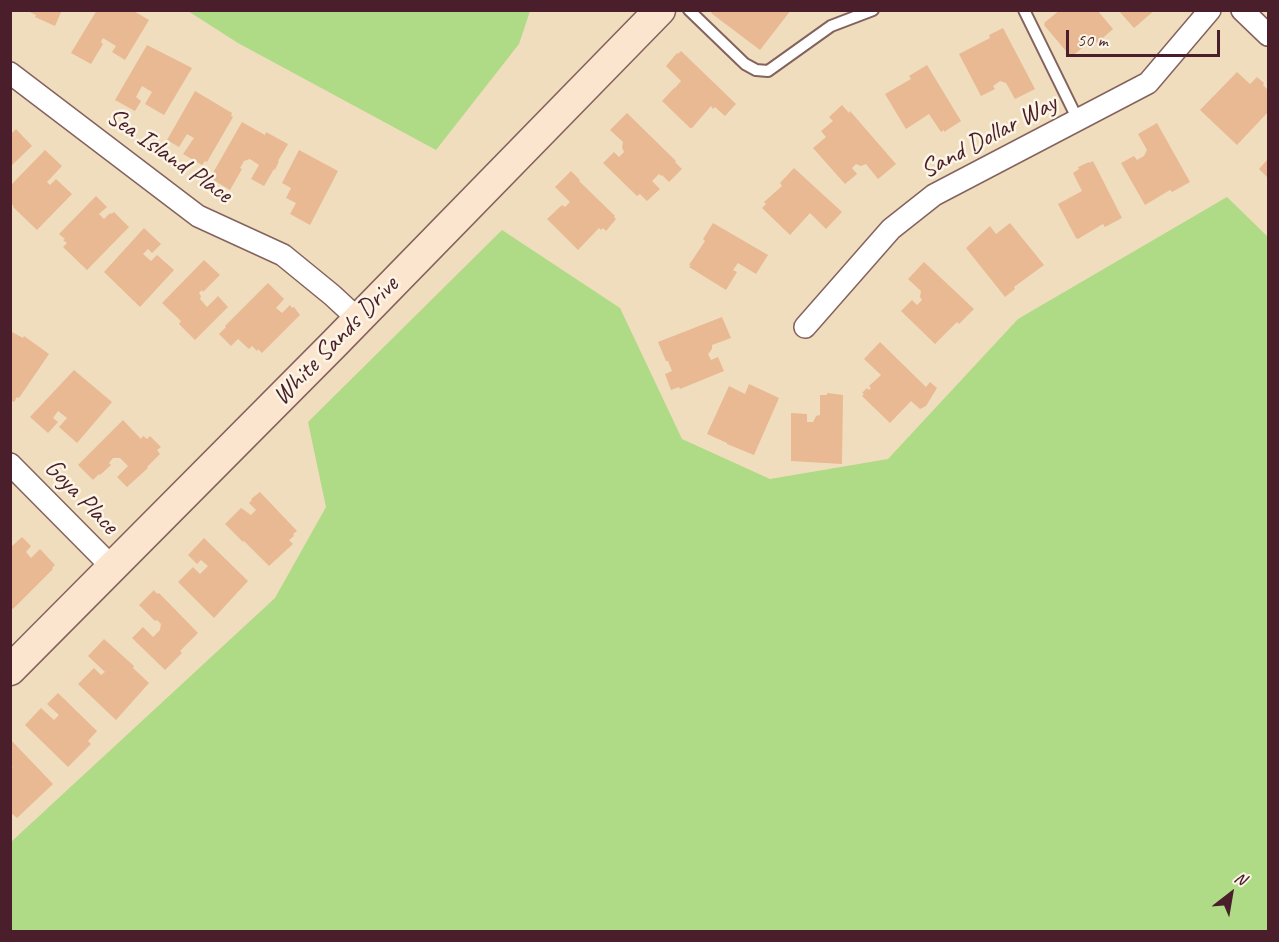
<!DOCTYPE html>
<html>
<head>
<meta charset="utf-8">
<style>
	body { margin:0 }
	#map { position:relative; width:1279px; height:942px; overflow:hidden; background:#f0ddbd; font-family:Caveat,sans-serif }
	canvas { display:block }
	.frame { position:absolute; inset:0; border:12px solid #4a1f2b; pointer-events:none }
	.north { position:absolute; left:1201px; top:864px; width:60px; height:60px; -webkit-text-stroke:4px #fcf5e5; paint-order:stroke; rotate:31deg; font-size:16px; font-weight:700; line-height:24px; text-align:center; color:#4a1f2b }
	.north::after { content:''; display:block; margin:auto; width:21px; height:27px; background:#4a1f2b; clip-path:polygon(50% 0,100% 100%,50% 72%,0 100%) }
	.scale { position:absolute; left:1066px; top:30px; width:154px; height:27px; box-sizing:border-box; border:3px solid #4a1f2b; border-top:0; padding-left:8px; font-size:18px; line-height:21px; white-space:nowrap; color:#4a1f2b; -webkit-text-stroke:4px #fcf5e5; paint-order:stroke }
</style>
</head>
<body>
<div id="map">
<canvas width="1279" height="942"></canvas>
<div class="frame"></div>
<div class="north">N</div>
<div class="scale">50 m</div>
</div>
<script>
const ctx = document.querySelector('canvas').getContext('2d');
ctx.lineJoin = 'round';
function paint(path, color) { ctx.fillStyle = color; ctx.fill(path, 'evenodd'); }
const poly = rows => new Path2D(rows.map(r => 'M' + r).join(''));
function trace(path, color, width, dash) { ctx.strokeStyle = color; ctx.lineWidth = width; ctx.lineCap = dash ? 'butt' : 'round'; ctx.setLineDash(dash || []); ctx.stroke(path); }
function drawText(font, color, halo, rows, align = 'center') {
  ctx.font = font + ' Caveat,sans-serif'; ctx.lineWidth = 5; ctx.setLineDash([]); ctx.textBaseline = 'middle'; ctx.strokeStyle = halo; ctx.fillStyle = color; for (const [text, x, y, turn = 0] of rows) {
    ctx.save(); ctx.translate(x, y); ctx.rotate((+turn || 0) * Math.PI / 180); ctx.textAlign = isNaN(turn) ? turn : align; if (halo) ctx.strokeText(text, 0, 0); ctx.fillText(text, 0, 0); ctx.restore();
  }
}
paint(poly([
	[188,11,530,10,530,11,519,44,436,150,238,43],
	[1227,197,1268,237,1268,931,11,931,11,842,275,598,326,507,308,422,502,230,620,308,682,439,770,479,888,459,1018,319]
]), '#afda86');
paint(poly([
	[26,10,62,10,55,26,35,17,36,15],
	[97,10,132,10,149,20,125,60,112,52,116,46,103,38,101,42,103,44,91,64,71,53],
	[713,10,791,10,760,50,711,13],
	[1060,10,1097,10,1113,29,1097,43,1090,35,1084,41,1087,44,1071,57,1044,25,1045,24,1044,23],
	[1118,10,1155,10,1134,28],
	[1003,28,1035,89,1015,99,1006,83,1000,81,993,86,995,89,981,96,959,54,990,38,989,35],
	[147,45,192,68,164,115,145,104,152,92,142,86,136,97,141,101,135,111,115,100],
	[681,51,736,104,725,116,715,107,713,109,711,106,692,128,690,128,662,101,675,87,675,88,681,81,666,66,677,53,678,54],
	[927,65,961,121,944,132,944,130,941,132,929,114,906,129,885,94,911,79,909,76],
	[1237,72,1250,84,1257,77,1264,83,1263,85,1268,90,1268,112,1237,145,1200,110],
	[195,91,232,113,231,116,233,117,207,162,205,161,202,165,183,154,194,138,187,134,179,147,167,140],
	[842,105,849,113,850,111,896,164,878,179,866,164,861,166,856,164,852,168,857,174,845,184,813,148,826,137,821,131,833,121,829,117],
	[627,113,676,161,675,162,682,169,669,182,662,175,661,176,659,174,652,181,660,189,647,201,640,194,637,196,603,163,614,152,619,157,624,152,622,147,623,142,610,130],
	[242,122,265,135,266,132,288,144,278,161,279,161,275,170,274,169,264,186,251,179,259,165,250,159,244,161,240,168,242,169,230,190,210,178],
	[1157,123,1190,182,1172,192,1170,190,1145,205,1121,163,1134,156,1137,160,1144,156,1147,150,1138,134],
	[16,129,32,146,10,167,10,135],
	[45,150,62,166,47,182,50,185,56,179,72,194,37,230,13,207,14,206,10,203,10,186],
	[299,150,338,171,310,225,290,214,296,203,286,198,291,188,282,183],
	[1268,159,1268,178,1259,169],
	[1093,161,1122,218,1105,227,1103,224,1078,239,1076,238,1058,204,1082,191,1073,173,1079,169,1078,167,1089,162,1089,163],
	[794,168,842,212,826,229,810,213,790,235,762,208,766,204,764,202,782,186,780,183],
	[571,171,580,180,579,181,615,216,614,217,616,219,606,231,603,228,601,230,599,228,578,250,547,219,562,205,565,207,570,202,555,187],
	[96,196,107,207,99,214,104,219,110,213,111,214,114,212,129,227,87,270,63,247,67,243,63,240,65,239,59,234],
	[713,223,768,255,756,274,738,263,733,270,737,272,726,290,689,267,691,265,689,265,705,241,703,239],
	[1010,223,1044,265,1014,287,1015,289,1005,297,966,248,990,226,996,234],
	[144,228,161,244,152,253,148,249,143,254,151,261,157,255,174,270,140,307,104,272],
	[204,260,220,275,203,292,202,290,199,293,201,296,200,299,207,307,218,296,228,307,195,340,179,324,181,321,162,303],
	[924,262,974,309,959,324,957,322,935,344,901,311,912,300,917,305,922,300,920,297,921,291,908,279],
	[268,283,284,299,276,308,282,313,290,305,292,308,294,307,300,315,262,353,258,349,257,351,252,346,249,349,238,339,231,346,219,334,226,327,225,326],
	[722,317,731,338,712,345,712,349,708,354,711,360,718,357,724,371,680,389,679,387,671,390,665,374,672,371,668,361,666,361,658,342],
	[10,331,23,338,24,336,49,354,19,398,17,397,14,402,10,400],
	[880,342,926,387,930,382,937,388,926,406,920,409,911,401,890,423,862,396,864,394,862,393,867,388,869,390,871,388,869,386,881,375,864,359],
	[74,370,112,402,77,443,59,427,67,418,58,411,53,418,58,422,48,433,30,417],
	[749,384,779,398,754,455,727,444,727,443,707,434,729,386,745,394],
	[827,393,843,395,842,464,791,461,791,413,807,414,807,422,813,422,816,416,820,415,820,395,827,395],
	[123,420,141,439,143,436,147,439,150,436,161,447,157,450,160,454,147,467,148,468,127,487,117,477,128,466,120,458,113,458,109,463,111,465,100,475,99,474,93,480,78,465],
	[260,492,297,531,293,534,294,536,289,540,293,544,269,566,244,541,243,542,225,524,241,508,251,515,256,510,249,503,252,500,251,499],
	[22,537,31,546,26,552,31,558,40,549,55,565,52,568,53,569,13,609,10,606,10,548],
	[204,538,248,581,214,618,178,582,193,567,200,574,208,566,201,560,197,564,188,555],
	[154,590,157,594,159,593,198,633,180,651,182,653,165,670,132,638,143,627,153,637,160,630,161,624,157,620,155,621,139,605],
	[104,639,134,666,133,668,149,683,116,720,78,684,94,668,101,675,105,672,88,656],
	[58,693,97,731,88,741,91,744,68,767,25,725,41,708,54,720,59,715,47,704],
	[10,739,53,784,17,818,10,812,10,769,13,767,10,764]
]), '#e8b993');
const lane = poly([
	[689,10,745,64,756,70,768,71,831,26,873,10],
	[1024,10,1078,120]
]);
const street = poly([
	[1242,10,1268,35],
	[10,73,198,216,283,255,332,295,358,319],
	[805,327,891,229,934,195,1148,83,1210,10],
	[10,464,113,568]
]);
const secondary = poly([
	[10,670,334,344,660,10]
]);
trace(lane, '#84625e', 14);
trace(street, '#84625e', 24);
trace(secondary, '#84625e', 33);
trace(lane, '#fff', 10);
trace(street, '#fff', 21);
trace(secondary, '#fce5cf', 30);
drawText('26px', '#4a1f2b', '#fcf5e5', [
	["Sand Dollar Way",989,137,-28],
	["Sea Island Place",169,156,35],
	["White Sands Drive",336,341,-46],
	["Goya Place",81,497,46]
]);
</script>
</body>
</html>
